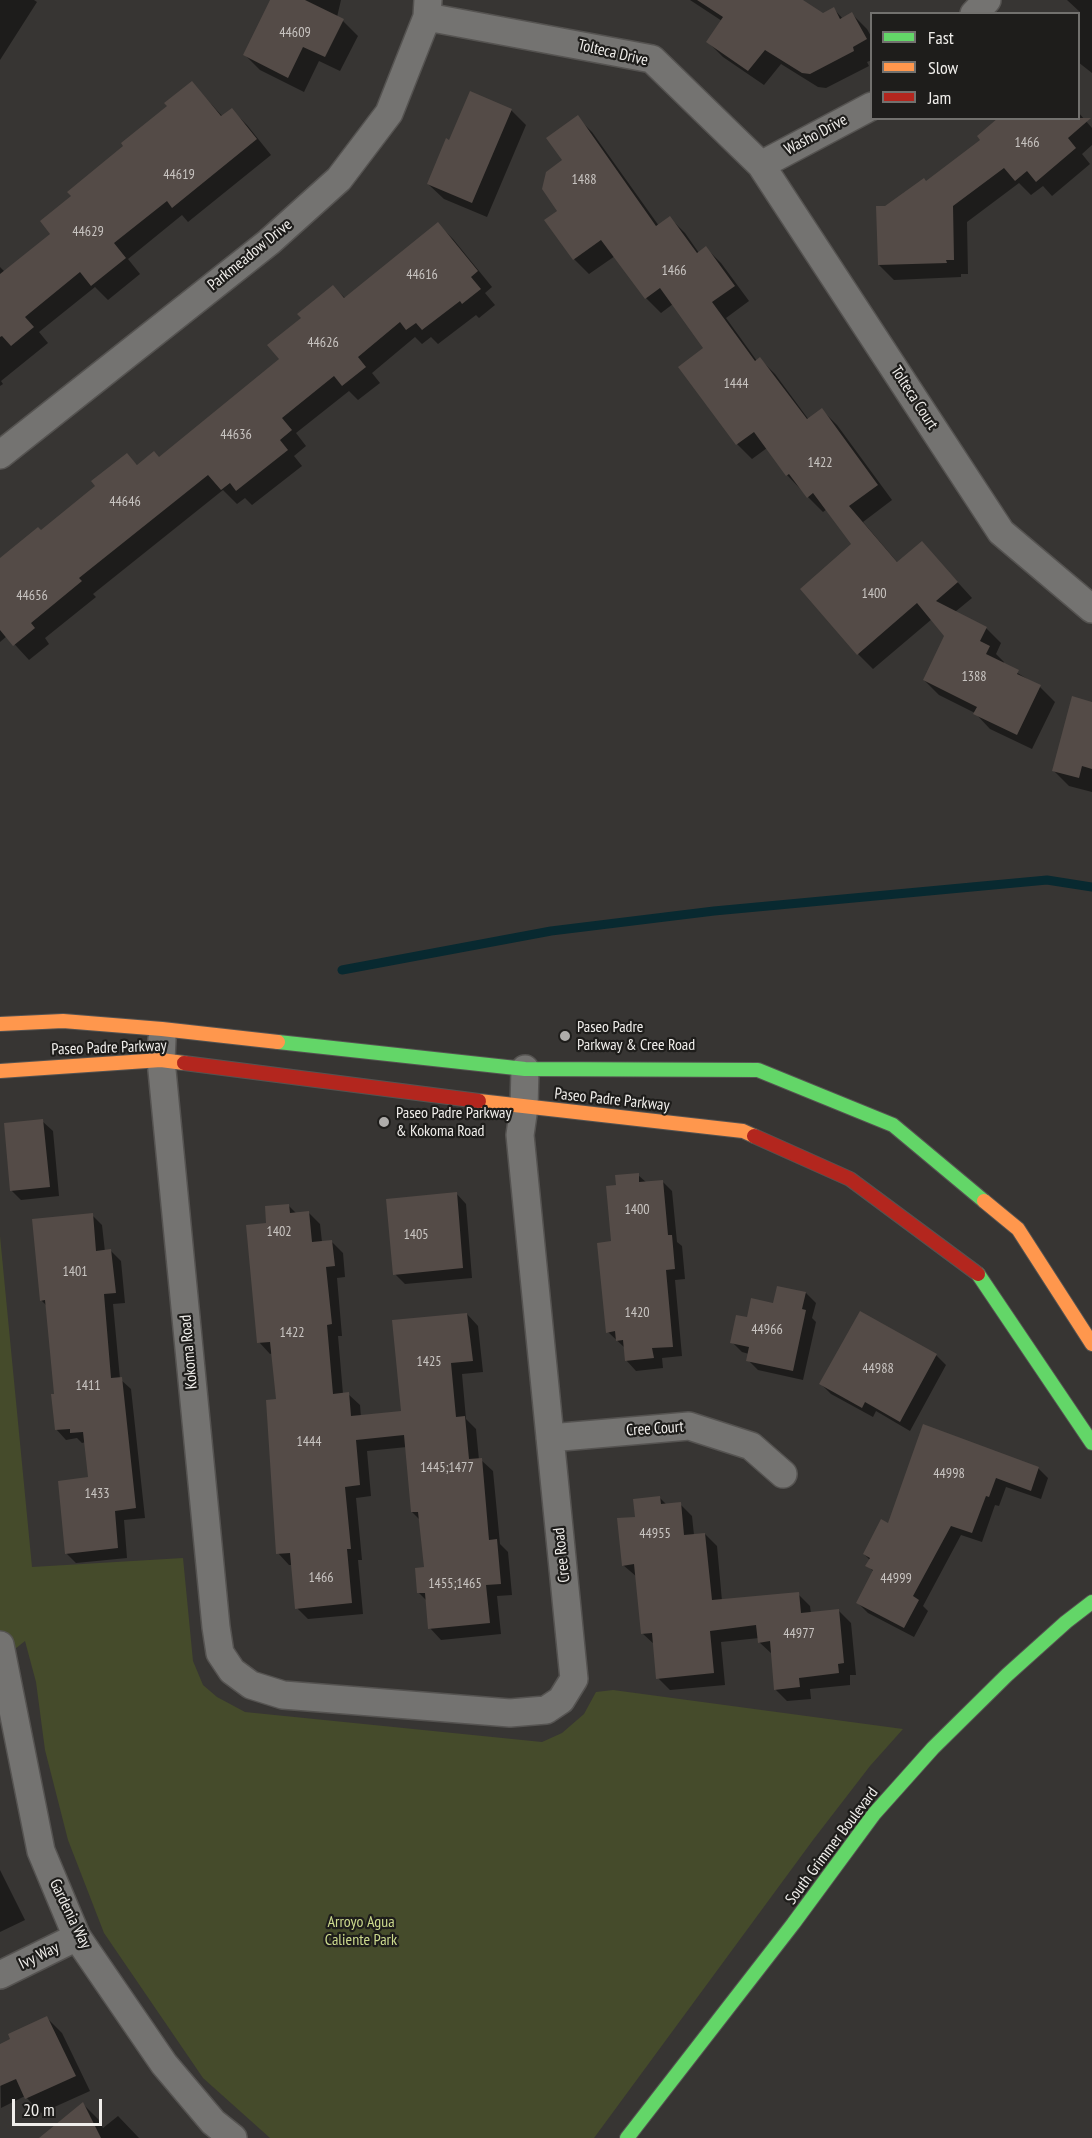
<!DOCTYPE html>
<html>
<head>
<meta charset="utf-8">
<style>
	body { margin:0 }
	#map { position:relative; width:1092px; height:2138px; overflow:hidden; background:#373533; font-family:"PT Sans Narrow",sans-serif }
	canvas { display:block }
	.legend { position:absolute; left:870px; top:12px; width:210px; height:108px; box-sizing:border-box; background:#1e1d1b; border:2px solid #72716e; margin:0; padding:8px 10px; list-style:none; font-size:18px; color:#f0eeeb }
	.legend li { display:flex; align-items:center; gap:12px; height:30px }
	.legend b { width:30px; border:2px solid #72716e }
	.scale { position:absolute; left:12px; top:2099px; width:90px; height:27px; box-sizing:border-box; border:3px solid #f0eeeb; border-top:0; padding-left:8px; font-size:18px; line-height:21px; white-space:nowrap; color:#f0eeeb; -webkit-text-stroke:4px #1e1d1b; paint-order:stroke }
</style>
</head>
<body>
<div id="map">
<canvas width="1092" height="2138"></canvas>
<ul class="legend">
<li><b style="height:8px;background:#63d668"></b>Fast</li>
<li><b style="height:8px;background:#ff974d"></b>Slow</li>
<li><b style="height:8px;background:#b3261e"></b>Jam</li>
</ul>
<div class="scale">20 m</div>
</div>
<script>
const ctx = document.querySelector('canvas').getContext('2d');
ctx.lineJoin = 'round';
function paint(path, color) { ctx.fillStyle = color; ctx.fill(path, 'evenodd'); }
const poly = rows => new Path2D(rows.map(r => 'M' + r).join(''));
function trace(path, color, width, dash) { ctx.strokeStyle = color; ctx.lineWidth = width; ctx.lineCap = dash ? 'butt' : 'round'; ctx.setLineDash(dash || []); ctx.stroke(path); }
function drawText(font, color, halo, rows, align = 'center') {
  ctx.font = font + ' "PT Sans Narrow",sans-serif'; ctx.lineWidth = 4.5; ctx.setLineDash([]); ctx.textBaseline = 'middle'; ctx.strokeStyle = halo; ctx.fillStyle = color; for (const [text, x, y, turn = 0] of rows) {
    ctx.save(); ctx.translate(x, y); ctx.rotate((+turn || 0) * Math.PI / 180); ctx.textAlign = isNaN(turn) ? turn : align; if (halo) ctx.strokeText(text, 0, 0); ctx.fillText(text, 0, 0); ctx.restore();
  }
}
paint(poly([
	[0,1236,32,1567,183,1558,193,1661,203,1685,217,1697,245,1712,542,1742,562,1733,584,1714,596,1692,613,1690,903,1729,870,1766,813,1840,594,2138,270,2138,203,2078,104,1933,68,1840,45,1750,36,1682,25,1641,0,1661]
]), '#454b2b');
paint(poly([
	[0,0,34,0,37,2,0,60],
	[272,0,341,0,337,17,343,21,358,36,340,71,319,61,304,92,260,70,245,55],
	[690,0,800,0,823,15,834,9,843,19,852,14,867,29,872,38,872,60,867,62,869,66,826,88,818,87,781,64,764,85,723,57,708,42,722,21],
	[1067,0,1092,0,1092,73,1078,62,1080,12],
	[192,83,223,117,232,110,247,125,271,155,188,222,182,215,128,259,140,274,108,300,95,287,39,332,48,343,1,381,3,384,0,386,0,267,5,272,52,234,73,196,169,107],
	[511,110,526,125,487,217,444,199,428,184,450,142],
	[1078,112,1092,128,1092,145,1082,154,1090,164,1052,196,1043,186,1031,195,1019,183,967,222,968,274,961,274,961,277,894,280,879,265,885,208,927,183,1078,118],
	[577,117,592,132,659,226,670,218,685,233,699,253,706,248,721,263,749,301,726,318,757,361,760,359,775,374,809,420,822,410,837,425,892,500,863,522,898,563,922,543,972,598,955,612,986,628,1001,643,996,654,1004,662,1003,664,1040,687,1055,702,1032,749,990,729,975,713,939,695,924,680,946,636,932,619,873,669,858,654,853,544,827,509,823,512,808,497,787,475,767,448,752,459,737,444,705,348,673,304,661,313,646,298,615,256,589,274,574,259,546,221,559,211,564,161],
	[438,224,453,239,492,287,485,293,495,305,479,318,476,315,438,344,431,337,422,344,415,337,372,373,380,383,358,400,349,391,296,433,306,446,294,456,302,466,252,505,245,498,237,504,223,490,93,594,96,597,45,638,49,644,29,660,7,636,0,642,0,560,41,531,97,486,127,455,138,466,159,459,281,360,303,318,333,287,345,298],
	[1092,703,1092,792,1069,786,1053,770],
	[42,1121,53,1131,59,1196,21,1200,11,1190],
	[638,1175,647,1183,662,1181,672,1191,677,1242,682,1246,685,1279,675,1280,682,1356,662,1358,663,1368,636,1371,626,1360,625,1348,608,1332,618,1186],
	[456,1193,466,1204,472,1278,405,1284,395,1274],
	[288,1205,297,1214,309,1213,320,1224,322,1242,331,1241,343,1253,345,1277,337,1278,342,1336,338,1336,343,1394,348,1394,360,1405,361,1417,402,1412,467,1314,478,1326,483,1372,462,1374,466,1419,476,1429,479,1460,481,1460,493,1471,500,1544,508,1552,512,1595,497,1596,501,1634,441,1640,430,1628,427,1601,419,1593,426,1569,420,1520,412,1512,407,1447,367,1451,371,1496,356,1498,362,1560,358,1560,363,1614,308,1619,297,1608,292,1565,289,1565,278,1553,278,1401,273,1353,270,1354,259,1342,268,1225],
	[92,1215,102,1225,105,1252,111,1251,121,1261,125,1303,113,1304,120,1379,131,1389,145,1518,124,1520,127,1558,76,1563,66,1553,89,1479,86,1442,82,1443,77,1438,66,1440,56,1429,56,1395,47,1306,41,1300],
	[806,1293,816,1303,812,1318,816,1322,803,1380,758,1370,748,1360,749,1354,742,1352,732,1342,748,1319,774,1304],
	[936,1355,946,1365,910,1431,876,1411,873,1417,831,1394,821,1384],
	[924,1426,1038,1468,1048,1478,1041,1499,1006,1487,999,1506,995,1505,982,1542,961,1535,923,1606,928,1611,914,1637,868,1613,858,1603,874,1572,867,1565,870,1560,864,1554,889,1525],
	[660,1498,667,1505,680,1504,692,1516,694,1535,705,1534,717,1546,722,1601,798,1594,810,1606,811,1614,839,1611,851,1623,856,1675,850,1675,850,1685,810,1689,811,1699,787,1701,775,1689,772,1654,759,1642,759,1638,721,1642,725,1685,670,1690,658,1678,655,1645,642,1633,637,1577,623,1565,636,1518],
	[0,1870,25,1920,0,1932],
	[47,2018,62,2033,90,2091,41,2113,25,2096,1,2108,0,2046],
	[83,2104,98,2119,103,2128,118,2116,139,2138,41,2138]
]), '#0007');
trace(poly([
	[342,970,551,931,714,911,1047,880,1092,887]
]), '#082930', 9);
paint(poly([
	[270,0,305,0,344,19,325,57,303,47,288,78,243,55],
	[697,0,803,0,823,13,834,7,840,19,852,12,867,39,853,47,854,51,810,74,802,73,765,50,748,71,706,42,723,17],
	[192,81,221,116,232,108,257,139,172,208,167,201,114,243,126,258,91,286,80,272,25,317,34,327,11,346,2,336,0,337,0,274,50,234,40,221,71,196,67,192,123,146,121,143,167,106,164,103],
	[470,91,512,109,472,203,427,184,446,138,449,140],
	[578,115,656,226,670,216,697,253,706,246,735,286,712,302,755,361,760,357,807,419,822,408,878,485,849,506,897,562,922,541,958,582,936,601,987,627,980,641,990,646,986,654,1019,670,1017,674,1041,685,1017,735,973,714,977,707,923,680,944,636,917,603,857,655,800,589,851,544,813,493,807,498,789,474,786,476,754,432,736,445,678,367,703,348,660,288,645,299,601,240,573,260,544,220,557,211,542,189,546,172,562,160,546,138],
	[998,118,1091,118,1068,138,1076,148,1036,182,1027,171,1015,181,1004,168,953,206,954,260,946,260,947,263,878,265,876,206,885,206,924,178,926,181,980,140,977,136],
	[438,222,478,271,471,277,481,289,462,304,460,301,422,330,416,323,406,330,400,322,358,357,366,367,342,386,334,376,282,418,292,430,280,440,288,450,236,491,230,483,221,490,208,475,79,578,82,581,31,623,35,628,13,646,0,630,0,558,38,527,41,530,95,486,91,481,127,453,137,465,154,451,159,457,279,359,267,345,301,318,297,314,333,285,344,298],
	[1072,696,1092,702,1092,769,1082,766,1079,778,1052,771],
	[43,1119,50,1187,10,1191,4,1123],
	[639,1173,639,1182,663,1180,668,1235,672,1235,675,1269,666,1270,673,1347,652,1348,654,1358,625,1361,623,1340,616,1341,615,1331,606,1333,597,1243,611,1241,606,1186,616,1185,615,1175],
	[457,1192,463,1268,393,1275,386,1199],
	[289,1204,290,1213,309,1211,312,1242,332,1240,335,1266,326,1267,332,1324,327,1325,333,1394,349,1392,351,1416,401,1411,392,1320,467,1313,473,1361,451,1363,456,1417,465,1416,469,1459,482,1458,489,1540,497,1539,501,1584,486,1585,490,1623,428,1629,425,1593,417,1593,415,1568,424,1567,418,1512,411,1512,404,1435,356,1440,360,1485,345,1487,351,1549,347,1549,352,1603,295,1609,290,1553,276,1554,266,1400,276,1399,270,1342,257,1343,246,1225,266,1223,265,1206],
	[93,1213,96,1251,111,1249,116,1293,104,1294,111,1378,122,1377,136,1508,115,1511,118,1548,65,1554,58,1481,88,1477,83,1432,70,1433,70,1429,55,1430,51,1394,54,1394,45,1300,40,1301,32,1219],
	[777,1286,806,1292,802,1309,806,1310,793,1371,746,1361,749,1347,730,1343,736,1315,747,1317,751,1298,773,1303],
	[860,1311,937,1354,900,1422,865,1402,862,1408,819,1384],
	[923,1424,1039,1467,1031,1491,996,1478,989,1497,986,1496,972,1533,951,1526,913,1596,919,1600,904,1628,856,1603,873,1570,865,1566,870,1558,863,1554,881,1519,888,1523],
	[660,1496,661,1504,681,1502,684,1535,705,1533,712,1600,799,1592,801,1613,839,1609,844,1663,838,1664,839,1673,799,1678,800,1687,774,1690,770,1641,758,1643,756,1625,710,1631,714,1673,656,1679,652,1633,641,1634,634,1564,622,1566,617,1518,635,1517,633,1499],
	[47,2016,76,2076,25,2099,16,2079,0,2086,0,2044,10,2039,8,2034],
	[83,2102,101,2138,39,2138]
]), '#544b47');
const street = poly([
	[974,14,987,0],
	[427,17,652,59,761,165,1001,532,1092,609],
	[761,165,872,106],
	[0,455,269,242,339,179,389,113,427,17,428,0],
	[162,1039,161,1060,216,1627,220,1653,232,1671,251,1685,283,1695,510,1713,546,1710,561,1700,574,1679,520,1135,524,1107,525,1069],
	[550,1438,689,1426,751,1446,783,1474],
	[0,1645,41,1851,77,1937,164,2064,213,2122,233,2138],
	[0,1975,77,1937]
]);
const fast = poly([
	[278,1042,525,1069,758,1070,893,1125,984,1201],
	[978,1274,1092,1443],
	[627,2138,793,1924,874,1814,933,1748,1007,1675,1066,1622,1092,1602]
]);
const slow = poly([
	[0,1024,63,1021,162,1029,278,1042],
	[0,1071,161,1060,184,1063],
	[479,1101,743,1131,754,1136],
	[984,1201,1018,1229,1092,1344]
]);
const jam = poly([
	[184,1063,479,1101],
	[754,1136,850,1179,978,1274]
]);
trace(street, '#555351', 30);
trace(fast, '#555351', 16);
trace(slow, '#555351', 16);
trace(jam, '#555351', 16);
trace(street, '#747371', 27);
trace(fast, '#63d668', 14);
trace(slow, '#ff974d', 14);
trace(jam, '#b3261e', 14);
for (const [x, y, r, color] of [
	[565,1036,6,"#afadab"],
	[384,1122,6,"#afadab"]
]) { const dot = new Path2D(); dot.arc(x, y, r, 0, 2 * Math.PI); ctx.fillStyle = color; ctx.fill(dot); trace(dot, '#1e1d1b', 2); }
drawText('14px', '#c9c5c2', null, [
	["44609",295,33],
	["1466",1027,143],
	["44619",179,175],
	["1488",584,180],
	["44629",88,232],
	["1466",674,271],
	["44616",422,275],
	["44626",323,343],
	["1444",736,384],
	["44636",236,435],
	["1422",820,463],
	["44646",125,502],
	["1400",874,594],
	["44656",32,596],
	["1388",974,677],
	["1400",637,1210],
	["1402",279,1232],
	["1405",416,1235],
	["1401",75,1272],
	["1420",637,1313],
	["44966",767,1330],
	["1422",292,1333],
	["1425",429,1362],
	["44988",878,1369],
	["1411",88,1386],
	["1444",309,1442],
	["1445;1477",447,1468],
	["44998",949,1474],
	["1433",97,1494],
	["44955",655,1534],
	["1466",321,1578],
	["44999",896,1579],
	["1455;1465",455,1584],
	["44977",799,1634]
]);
drawText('16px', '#f0eeeb', '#1e1d1b', [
	["Tolteca Drive",613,53,13],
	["Washo Drive",816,135,-28],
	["Parkmeadow Drive",250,255,-39],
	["Tolteca Court",914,398,57],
	["Paseo Padre Parkway",109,1048,-2],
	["Paseo Padre Parkway",612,1100,6],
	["Kokoma Road",189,1352,-95],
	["Cree Court",655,1429,-4],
	["Cree Road",562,1555,-96],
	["South Grimmer Boulevard",832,1846,-53],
	["Gardenia Way",70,1914,64],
	["Ivy Way",39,1956,-26]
]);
drawText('16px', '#f0eeeb', '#1e1d1b', [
	["Paseo Padre",577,1027],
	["Parkway & Cree Road",577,1045],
	["Paseo Padre Parkway",396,1113],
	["& Kokoma Road",396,1131]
], 'left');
drawText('16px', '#ccda8e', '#1e1d1b', [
	["Arroyo Agua",361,1922],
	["Caliente Park",361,1940]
]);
</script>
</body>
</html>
